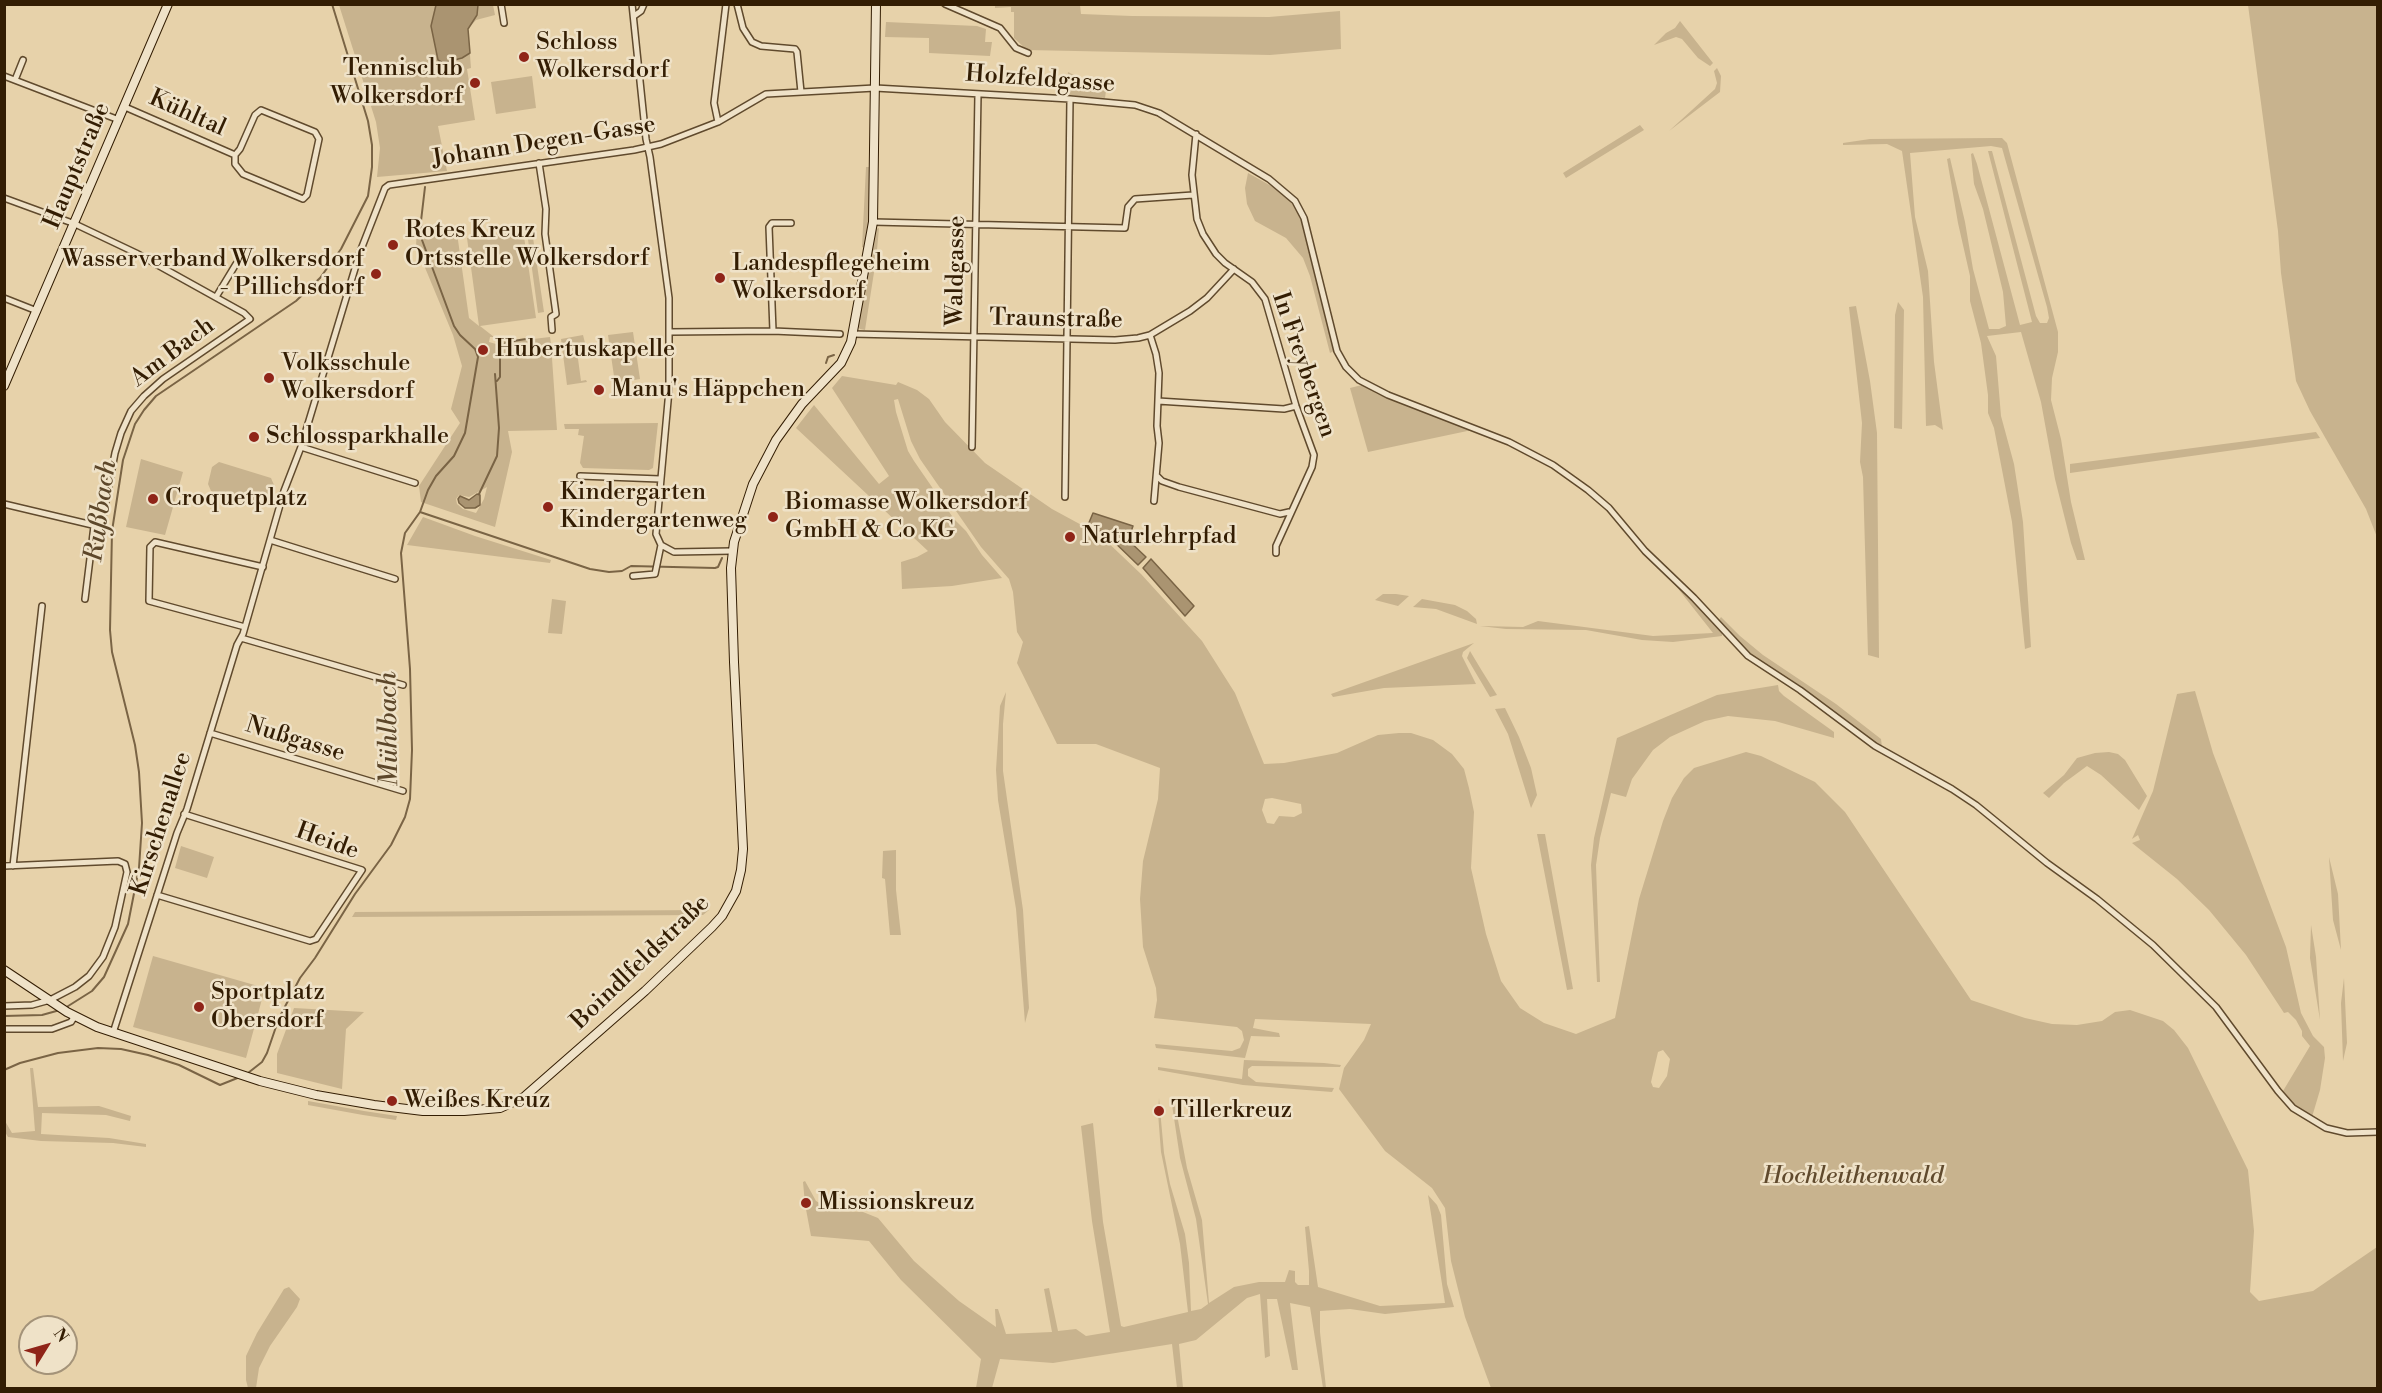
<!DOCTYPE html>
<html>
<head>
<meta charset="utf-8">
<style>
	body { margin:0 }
	#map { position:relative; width:2382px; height:1393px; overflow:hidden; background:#e7d2aa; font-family:"Libre Bodoni",serif }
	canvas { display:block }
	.frame { position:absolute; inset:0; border:6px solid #331d03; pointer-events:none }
	.north { position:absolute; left:18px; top:1315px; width:60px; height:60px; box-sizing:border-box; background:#efe2c8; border:2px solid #a49379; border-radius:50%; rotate:53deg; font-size:16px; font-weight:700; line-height:24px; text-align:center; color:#331d03 }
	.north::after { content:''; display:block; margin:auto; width:21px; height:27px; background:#8f2418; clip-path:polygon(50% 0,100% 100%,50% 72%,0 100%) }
</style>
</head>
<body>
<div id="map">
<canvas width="2382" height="1393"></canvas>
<div class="frame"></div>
<div class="north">N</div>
</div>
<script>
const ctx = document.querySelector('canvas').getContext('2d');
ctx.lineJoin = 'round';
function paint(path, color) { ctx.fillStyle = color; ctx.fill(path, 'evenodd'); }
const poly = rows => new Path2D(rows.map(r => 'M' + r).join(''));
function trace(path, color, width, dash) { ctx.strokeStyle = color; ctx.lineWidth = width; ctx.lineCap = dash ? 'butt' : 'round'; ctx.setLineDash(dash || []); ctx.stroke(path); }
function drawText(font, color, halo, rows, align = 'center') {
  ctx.font = font + ' "Libre Bodoni",serif'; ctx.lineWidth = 5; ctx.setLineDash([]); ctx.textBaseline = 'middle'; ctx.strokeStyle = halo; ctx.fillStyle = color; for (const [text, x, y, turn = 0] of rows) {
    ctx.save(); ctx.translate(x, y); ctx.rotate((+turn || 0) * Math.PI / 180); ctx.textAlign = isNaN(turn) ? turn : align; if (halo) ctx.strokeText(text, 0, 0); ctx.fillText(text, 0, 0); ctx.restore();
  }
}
paint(poly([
	[995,4,1080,5,1081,14,1132,16,1269,17,1340,11,1341,49,1270,55,1027,50,1014,38,1014,12,1011,12,1011,7,995,8],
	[339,5,493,5,495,15,476,20,468,29,471,68,467,69,475,120,438,126,447,171,377,177,380,148,376,122],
	[2248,5,2377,5,2377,537,2366,509,2310,411,2296,381,2281,273,2278,231],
	[1680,21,1713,63,1710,66,1698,58,1682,39,1676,37,1654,45,1666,33,1675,28],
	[886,22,977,26,986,29,985,42,992,42,990,56,929,53,929,38,885,37],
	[1717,68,1721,76,1720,92,1669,131,1715,89,1717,83,1714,71],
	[1068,72,1106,91,1105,98,1066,95],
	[532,76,536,108,496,114,491,82],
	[1640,125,1644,130,1566,178,1563,173],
	[1995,138,2002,138,2007,143,2058,332,2058,352,2052,378,2051,400,2061,439,2071,502,2085,560,2077,560,2071,543,2055,479,2041,402,2021,332,1987,336,1996,356,2001,416,2014,464,2023,522,2031,647,2025,649,2012,522,1994,428,1988,413,1988,395,1981,343,1970,301,1970,276,1958,223,1947,159,1950,158,1965,222,1973,269,1989,329,1999,329,2006,326,2003,292,1983,209,1974,184,1971,154,1973,153,1977,164,2020,325,2032,322,1988,151,1992,151,2036,316,2040,323,2047,323,2049,318,2047,307,2002,148,1991,146,1910,153,1915,217,1928,271,1934,362,1943,430,1935,425,1926,426,1923,297,1902,151,1887,144,1843,145,1843,143,1870,139],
	[866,167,870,167,870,208,865,248,862,247],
	[1248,173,1282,192,1293,205,1298,214,1304,227,1334,351,1330,353,1310,276,1303,258,1286,238,1255,221,1247,204,1245,188],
	[456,226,469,318,479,326,467,238,523,230,536,318,480,326,494,337,490,337,489,342,496,344,502,339,515,337,516,341,550,337,551,344,557,430,508,431,512,452,495,527,421,502,419,486,460,423,451,409,462,366,453,335,416,246,417,228],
	[487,487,484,499,476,513,463,509,457,504,456,499,459,495,469,497],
	[879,228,876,261,870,260,876,229],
	[532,231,544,312,538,313,527,232],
	[870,265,875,266,865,330,860,329,858,327],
	[1898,302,1904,310,1902,429,1894,428,1895,315],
	[1856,306,1870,381,1877,433,1879,658,1868,655,1863,477,1860,462,1862,423,1849,307],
	[633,332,640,379,615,383,608,335],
	[583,335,585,343,576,344,581,381,586,380,587,382,567,385,561,339],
	[842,376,896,385,898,382,917,390,929,399,945,422,985,463,1052,509,1100,535,1141,574,1202,641,1235,693,1264,764,1284,763,1337,753,1378,735,1399,733,1411,733,1433,740,1452,754,1464,769,1469,788,1474,812,1471,868,1486,934,1501,981,1520,1008,1544,1023,1576,1034,1615,1018,1639,899,1663,821,1672,798,1684,778,1694,768,1746,752,1761,756,1815,782,1845,812,1971,1000,2025,1018,2052,1024,2077,1025,2102,1021,2115,1012,2130,1010,2163,1021,2174,1030,2188,1048,2248,1170,2254,1231,2250,1292,2259,1301,2313,1291,2377,1247,2377,1388,1491,1388,1465,1317,1451,1261,1445,1208,1432,1188,1385,1151,1339,1089,1344,1068,1364,1040,1371,1024,1255,1019,1253,1028,1279,1033,1280,1037,1251,1036,1245,1058,1156,1048,1155,1044,1232,1051,1240,1048,1244,1040,1242,1031,1237,1027,1154,1018,1157,1000,1156,988,1143,947,1140,899,1143,861,1158,799,1160,768,1096,744,1057,744,1017,663,1023,642,1017,632,1013,592,1009,579,981,547,920,459,911,441,898,399,894,400,896,412,908,451,914,461,954,519,966,531,982,555,1002,578,952,586,902,589,901,562,917,557,928,551,796,428,814,405,879,484,889,476,832,388],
	[1272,798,1301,804,1302,813,1294,817,1279,816,1274,824,1267,823,1262,810,1265,799],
	[1663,1050,1670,1059,1667,1076,1659,1088,1653,1087,1651,1082,1658,1052],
	[1362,385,1377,394,1472,430,1368,452,1350,388],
	[658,423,653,468,649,470,583,468,580,463,584,436,578,435,579,429,565,429,564,424],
	[2316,432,2320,438,2070,473,2070,464],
	[141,459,183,472,165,535,126,527],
	[219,462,271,478,274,485,267,504,260,507,211,491,208,484,212,467],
	[423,517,475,536,551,560,550,563,407,545],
	[1672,581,1722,631,1722,636,1673,642,1642,640,1586,630,1506,629,1480,626,1523,627,1538,621,1653,636,1713,633],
	[1383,594,1396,594,1409,596,1398,606,1375,600],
	[552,599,566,601,562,634,548,633],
	[1422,599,1455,605,1467,611,1476,619,1477,624,1436,609,1413,607],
	[1721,617,1740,636,1763,655,1836,704,1881,739,1882,747,1806,691,1759,661,1737,641,1719,620],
	[1474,643,1463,652,1462,656,1476,684,1384,688,1333,697,1331,694],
	[1470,651,1482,671,1497,695,1490,697,1467,658],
	[1778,685,1779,691,1784,696,1834,732,1834,738,1775,721,1728,716,1705,721,1670,737,1653,750,1632,779,1626,797,1611,793,1600,838,1596,865,1600,982,1597,982,1591,865,1594,838,1617,738,1717,695],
	[2195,691,2213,753,2286,947,2301,1013,2313,1036,2324,1047,2325,1058,2320,1090,2312,1117,2296,1106,2283,1091,2310,1046,2302,1036,2302,1031,2296,1020,2288,1012,2284,1013,2246,955,2209,910,2177,879,2132,843,2140,840,2138,835,2132,839,2153,791,2177,694],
	[1006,692,1003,724,1003,771,1023,910,1029,1008,1025,1023,1016,909,998,800,996,770,1000,706],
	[1505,708,1519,737,1531,768,1537,795,1531,808,1508,734,1495,709],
	[2109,752,2118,754,2125,760,2147,796,2139,810,2101,775,2087,766,2064,783,2049,798,2043,793,2064,775,2077,758,2095,753],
	[1537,834,1545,834,1573,989,1567,990],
	[181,846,214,857,207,878,175,868],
	[896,850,896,890,901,935,890,935,885,879,882,878,883,851],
	[2329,857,2338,894,2341,950,2333,920],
	[709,910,703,915,352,917,355,912],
	[2311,925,2316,957,2320,1020,2310,958],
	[153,956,265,988,246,1058,133,1027],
	[2344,978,2347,1043,2343,1061,2341,1003],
	[294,1008,364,1012,346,1029,342,1089,277,1073,277,1054],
	[1244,1060,1324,1063,1341,1065,1340,1067,1252,1066,1248,1069,1248,1076,1256,1082,1334,1088,1332,1092,1243,1085,1158,1070,1158,1067,1242,1079],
	[30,1068,33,1068,38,1107,99,1106,131,1116,130,1121,106,1115,42,1113,41,1134,109,1138,146,1144,146,1147,113,1143,41,1141,8,1137,5,1132,5,1121,12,1133,35,1131],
	[1159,1098,1164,1153,1170,1184,1185,1234,1189,1263,1191,1311,1201,1309,1208,1304,1196,1219,1180,1158,1171,1098,1174,1099,1187,1168,1202,1220,1209,1303,1234,1287,1259,1282,1285,1282,1289,1270,1295,1271,1295,1282,1298,1285,1309,1285,1309,1271,1305,1227,1309,1226,1318,1287,1380,1306,1445,1303,1428,1195,1437,1205,1441,1215,1447,1284,1454,1307,1385,1314,1350,1309,1320,1311,1320,1332,1326,1388,1323,1388,1310,1307,1290,1303,1298,1370,1292,1370,1277,1299,1267,1299,1270,1356,1265,1358,1260,1294,1247,1298,1196,1340,1179,1344,1183,1388,1177,1388,1172,1344,1053,1363,1000,1359,992,1388,976,1388,981,1359,901,1280,869,1241,811,1236,805,1204,803,1182,805,1181,816,1201,834,1211,863,1212,878,1218,914,1261,959,1301,996,1327,995,1309,998,1309,1006,1334,1052,1332,1044,1289,1049,1288,1058,1331,1076,1329,1086,1336,1110,1332,1092,1221,1081,1126,1093,1123,1103,1222,1121,1326,1124,1327,1188,1312,1180,1244,1161,1152,1158,1113],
	[308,1101,364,1111,397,1116,396,1120,363,1115,308,1105],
	[289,1287,300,1299,297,1307,270,1346,259,1368,256,1388,248,1388,246,1380,246,1356,257,1333,284,1289]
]), '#c8b38e');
const water = poly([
	[436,5,478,5,477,15,468,29,470,53,462,58,443,63,438,60,431,26,436,5],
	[477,494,480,495,480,505,475,508,465,508,459,503,458,499,460,496,469,500,477,494],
	[1093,513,1133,526,1128,540,1146,557,1138,565,1107,535,1088,525,1093,513],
	[1151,559,1194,606,1185,616,1143,568,1151,559]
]);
paint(water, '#aa9471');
trace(water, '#7a6445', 1.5);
trace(poly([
	[826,363,828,357,834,355],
	[497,381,500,377,500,347,507,342,526,339],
	[479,494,497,456,499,428,495,374],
	[420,512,590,569,609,572,622,571,631,566,715,568,718,567,722,558],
	[65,1008,92,991,104,977,128,924,139,868,142,823,139,772,135,745,112,652,110,630,112,531,123,460,135,424,144,410,156,396,296,301,320,278,341,249,368,196,372,167,372,145,368,121,332,4],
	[4,1016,42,1015,60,1010],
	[4,1070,20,1063,58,1053,98,1048,121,1049,148,1055,179,1065,220,1085,240,1077],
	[248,1073,262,1062,267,1053,279,1018,300,978,315,958,355,894,391,845,405,817,410,799,412,750,410,669,401,553,405,533,420,512,428,490,436,476,454,456,465,433,478,357,475,349,460,335,454,326,422,240,421,221,425,187]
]), '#7a6445', 2);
const street = poly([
	[501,4,504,23],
	[632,4,646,139,650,157,669,298,669,390,656,534,661,545,674,552,732,551],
	[737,4,743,28,752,42,761,46,795,49,797,52,801,92],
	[945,4,1000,28,1016,48,1028,53],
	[634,16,641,11,644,4],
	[4,76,119,120],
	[15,80,23,60],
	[125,107,235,155,235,164,243,174,303,199,307,195,319,139,315,132,261,110,255,115,240,149,235,155],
	[718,122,714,103,726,4],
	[1196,134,1192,175,1197,219,1203,234,1216,254,1225,263,1252,282,1265,299,1296,406,1314,455,1312,467,1276,546,1276,553],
	[539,163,546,209,545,234,556,314,551,317,552,330],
	[4,198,75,224,136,253,244,313,250,319,163,379,144,396,131,411,121,433,115,453,101,527,4,504],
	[873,222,1125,228,1128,207,1135,199,1193,195],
	[216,297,236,264],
	[4,298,37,311],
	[773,331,769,227,772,223,791,223],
	[670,332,773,331,840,334],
	[853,334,1115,340,1138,338,1150,335,1190,311,1207,298,1234,269],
	[1150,335,1156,354,1159,373,1157,426,1159,443,1154,501],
	[1158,401,1284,409,1296,406],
	[301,447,415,483],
	[972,447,978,94],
	[580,476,660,479],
	[1157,476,1162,481,1179,487,1280,514,1289,512],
	[1065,497,1070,99],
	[270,540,395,579],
	[633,576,655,574,661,545],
	[85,599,94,526],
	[245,627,149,601,150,547,155,542,263,567],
	[241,638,403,685],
	[210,733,403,791],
	[4,866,118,861,125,864,127,872,115,927,103,957,89,976,75,987,50,1000,32,1005,4,1006],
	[13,866,42,606],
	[157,895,310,941,316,939,362,870,184,814],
	[4,1029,52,1029,71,1022,75,1016],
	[113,1033,177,833,187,809,237,645,243,634,284,491,301,447,360,252,385,188,389,185,634,150,661,144,718,122,766,94,875,88,1070,99,1135,105,1159,113,1269,179,1295,201,1304,218,1337,351,1346,367,1359,380,1388,395,1509,442,1553,465,1588,490,1609,508,1645,551,1694,598,1748,656,1800,690,1875,746,1952,789,1976,805,2047,863,2097,899,2153,945,2216,1007,2278,1091,2293,1108,2326,1128,2347,1133,2378,1132]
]);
const secondary = poly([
	[4,386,168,4],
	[4,970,67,1012,97,1027,260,1081,316,1095,374,1105,423,1111,464,1111,500,1108,524,1097,645,991,712,927,722,916,736,891,741,870,743,849,734,662,731,568,734,542,753,484,776,440,802,404,841,363,851,342,873,222,876,4]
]);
trace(street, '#604a2d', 8);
trace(secondary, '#331d03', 10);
trace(street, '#efe2c8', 5);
trace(secondary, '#efe2c8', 8);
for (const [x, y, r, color] of [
	[524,57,6,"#8f2418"],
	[475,83,6,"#8f2418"],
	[393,245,6,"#8f2418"],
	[376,274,6,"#8f2418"],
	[720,278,6,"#8f2418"],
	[483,350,6,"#8f2418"],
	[269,378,6,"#8f2418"],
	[599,390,6,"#8f2418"],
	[254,437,6,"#8f2418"],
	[153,499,6,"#8f2418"],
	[548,507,6,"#8f2418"],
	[773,517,6,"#8f2418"],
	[1070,537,6,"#8f2418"],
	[199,1007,6,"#8f2418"],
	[392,1101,6,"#8f2418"],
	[1159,1111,6,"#8f2418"],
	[806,1203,6,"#8f2418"]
]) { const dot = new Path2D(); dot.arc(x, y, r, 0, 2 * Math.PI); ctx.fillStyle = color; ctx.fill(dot); trace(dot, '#efe2c8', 2); }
drawText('24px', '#331d03', '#efe2c8', [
	["Schloss",536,43],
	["Wolkersdorf",536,71],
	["Tennisclub",463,69,"right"],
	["Wolkersdorf",463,97,"right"],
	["Rotes Kreuz",405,231],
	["Ortsstelle Wolkersdorf",405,259],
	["Wasserverband Wolkersdorf",364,260,"right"],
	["- Pillichsdorf",364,288,"right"],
	["Landespflegeheim",732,264],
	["Wolkersdorf",732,292],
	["Hubertuskapelle",495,350],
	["Volksschule",281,364],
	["Wolkersdorf",281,392],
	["Manu's Häppchen",611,390],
	["Schlossparkhalle",266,437],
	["Kindergarten",560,493],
	["Kindergartenweg",560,521],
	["Croquetplatz",165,499],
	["Biomasse Wolkersdorf",785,503],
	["GmbH & Co KG",785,531],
	["Naturlehrpfad",1082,537],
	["Sportplatz",211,993],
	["Obersdorf",211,1021],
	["Weißes Kreuz",404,1101],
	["Tillerkreuz",1171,1111],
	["Missionskreuz",818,1203]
], 'left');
drawText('24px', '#331d03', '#efe2c8', [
	["Holzfeldgasse",1040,80,4],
	["Kühltal",187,114,24],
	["Johann Degen-Gasse",544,143,-9],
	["Hauptstraße",78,166,-67],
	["Waldgasse",957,271,-89],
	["Traunstraße",1056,320,1],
	["Am Bach",173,353,-37],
	["In Freybergen",1303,365,71],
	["Nußgasse",295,740,17],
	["Kirschenallee",162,824,-72],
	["Heide",327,842,20],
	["Boindlfeldstraße",641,963,-44]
]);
drawText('italic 24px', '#604a2d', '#efe2c8', [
	["Hochleithenwald",1853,1177]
]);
drawText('italic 26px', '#5d472a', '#efe2c8', [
	["Rußbach",102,511,-82],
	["Mühlbach",390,729,-91]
]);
</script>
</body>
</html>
